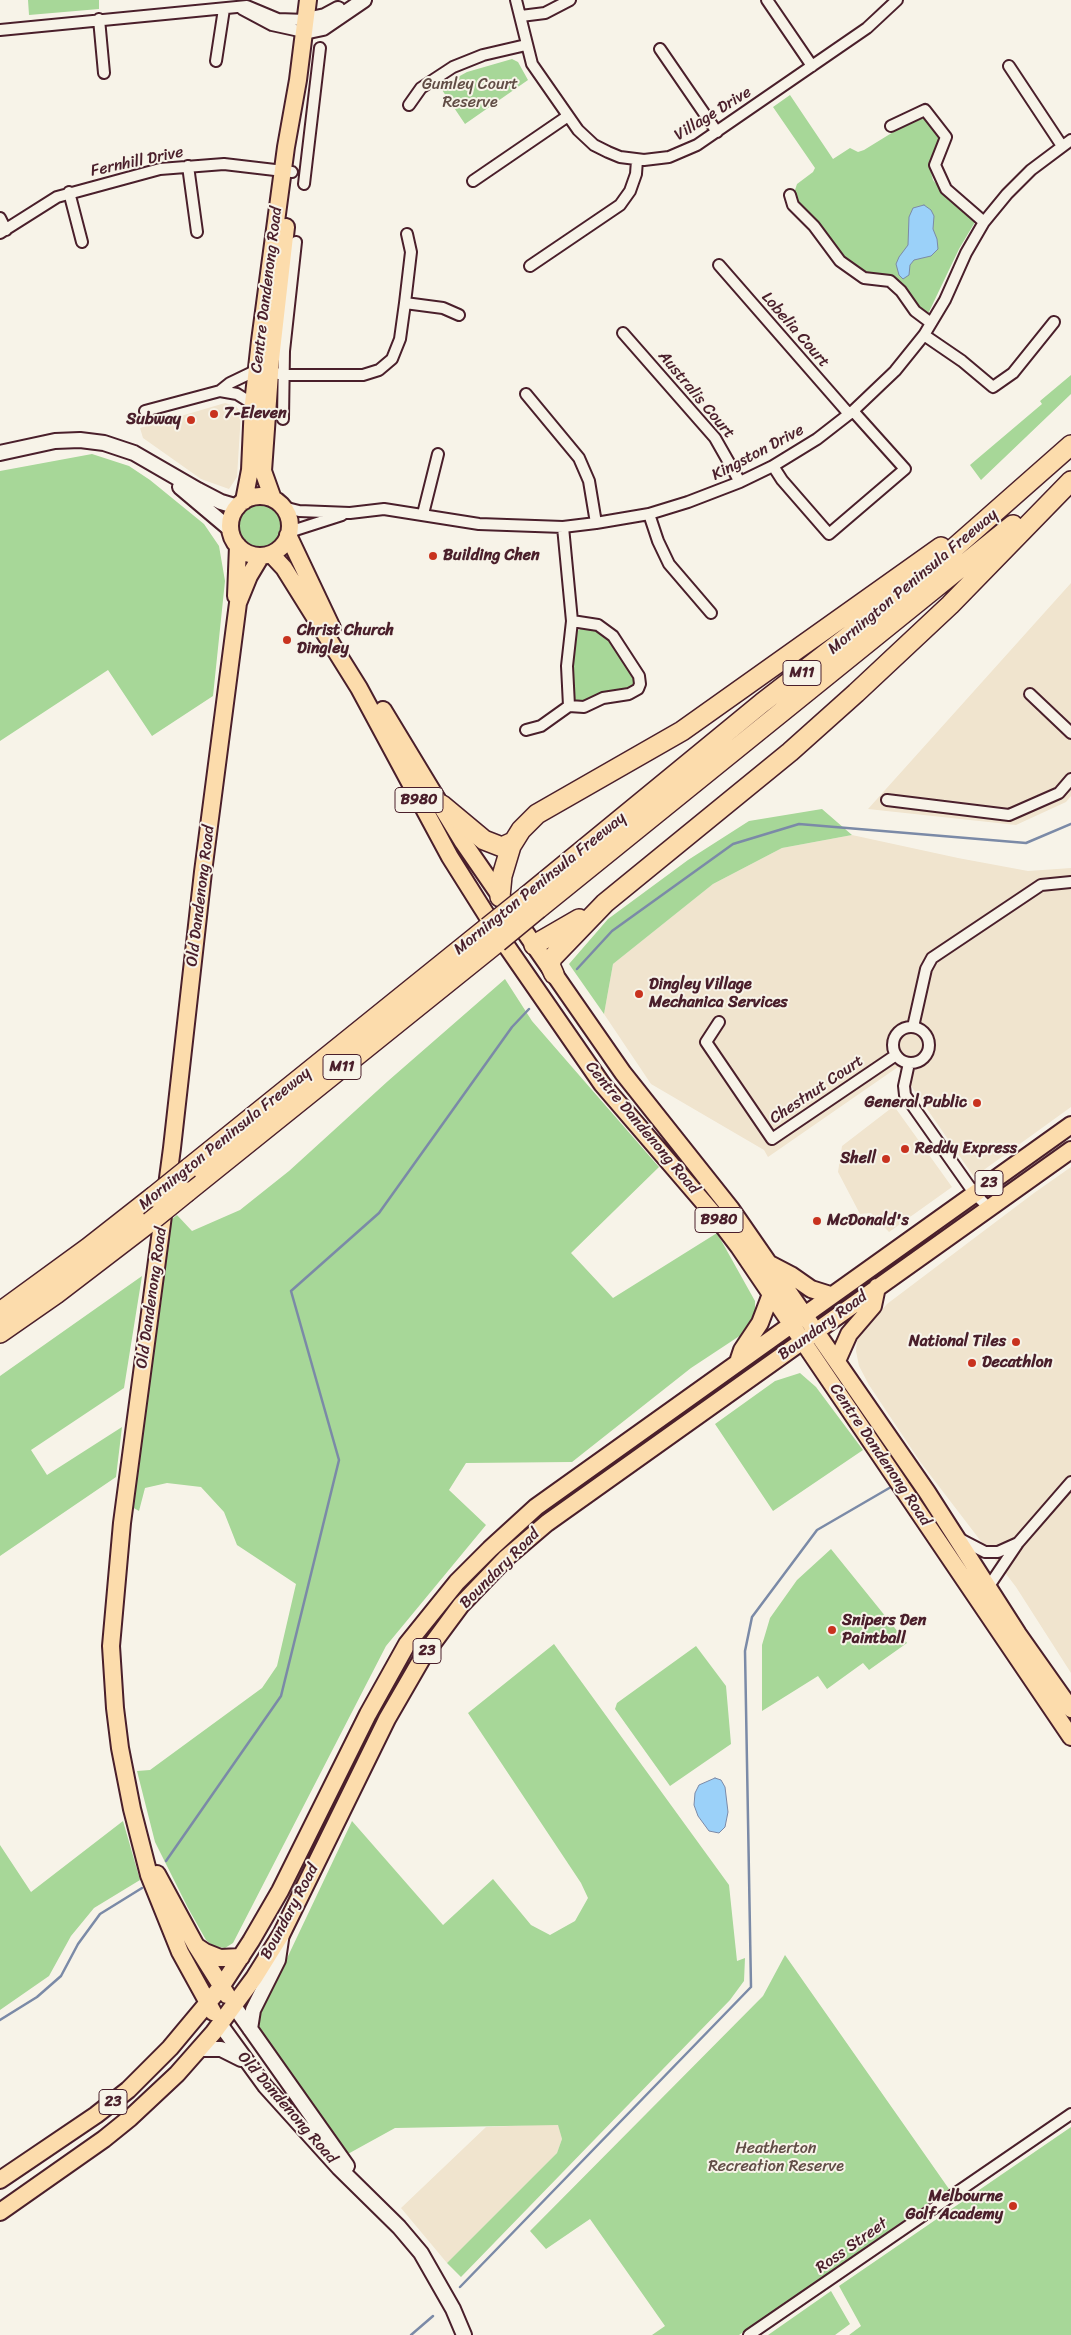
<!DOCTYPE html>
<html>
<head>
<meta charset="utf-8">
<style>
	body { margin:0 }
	canvas { display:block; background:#f7f3e8 }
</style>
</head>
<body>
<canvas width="1071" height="2335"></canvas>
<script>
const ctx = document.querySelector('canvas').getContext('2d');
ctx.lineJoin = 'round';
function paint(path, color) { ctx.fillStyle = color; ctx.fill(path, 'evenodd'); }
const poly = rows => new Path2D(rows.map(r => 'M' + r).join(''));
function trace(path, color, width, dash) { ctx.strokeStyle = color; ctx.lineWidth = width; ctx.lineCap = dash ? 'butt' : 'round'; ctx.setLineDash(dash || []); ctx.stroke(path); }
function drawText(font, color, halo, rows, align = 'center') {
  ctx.font = font + ' Sriracha,sans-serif'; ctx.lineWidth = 4; ctx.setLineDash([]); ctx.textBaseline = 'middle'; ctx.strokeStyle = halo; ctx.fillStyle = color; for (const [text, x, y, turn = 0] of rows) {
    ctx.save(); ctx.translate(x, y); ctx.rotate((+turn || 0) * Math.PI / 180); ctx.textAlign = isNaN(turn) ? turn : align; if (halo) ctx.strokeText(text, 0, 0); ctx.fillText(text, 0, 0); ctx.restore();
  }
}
paint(poly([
	[225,403,236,406,241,413,237,477,229,489,201,479,143,438,140,428],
	[1071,583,1071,796,1066,802,1016,825,868,809],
	[852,835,958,858,1028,871,1071,868,1071,1107,974,1177,898,1067,768,1157,764,1150,651,1084,604,1014,613,964,713,884,782,848],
	[894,1106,952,1187,889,1232,871,1213,860,1214,838,1172,842,1146],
	[1071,1167,1071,1673,1016,1587,921,1463,869,1385,859,1366,856,1351,857,1341,864,1330,887,1304,1034,1193],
	[558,2124,562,2139,557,2153,447,2263,401,2208,486,2127]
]), '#f0e4ce');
paint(poly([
	[28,0,99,0,99,9,29,15],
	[512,59,518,62,528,80,465,124,440,87,467,72],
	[790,95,833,159,850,148,858,152,864,150,916,118,925,119,939,137,939,145,930,159,929,165,933,180,950,201,975,222,959,249,927,316,918,309,895,279,890,276,871,276,849,264,796,202,794,193,797,184,813,172,815,168,773,107],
	[1071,375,1071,394,981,480,970,465,1042,404,1040,401],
	[92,454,129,466,150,480,204,524,219,546,225,581,213,696,152,736,108,670,0,741,0,471],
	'237 526a24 24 0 1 1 48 0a24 24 0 1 1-48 0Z',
	[586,625,605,632,637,680,635,687,586,703,575,702,572,698,570,666,576,632],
	[822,809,852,835,782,848,713,884,613,964,604,1014,569,964,608,919,688,860,749,821],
	[505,979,532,1021,659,1167,571,1253,613,1298,717,1233,755,1301,755,1314,741,1335,691,1368,572,1462,466,1463,449,1490,486,1525,386,1646,233,1943,225,1948,213,1946,206,1940,188,1908,155,1842,137,1771,150,1770,262,1688,277,1666,296,1584,237,1545,224,1512,201,1487,167,1483,145,1488,139,1511,132,1507,162,1297,166,1224,177,1215,192,1231,240,1210,289,1171,388,1081],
	[142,1276,124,1388,31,1450,47,1475,122,1427,116,1477,0,1556,0,1376],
	[800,1373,816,1387,863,1450,773,1511,715,1424,775,1381],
	[831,1549,907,1643,869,1670,863,1663,827,1689,818,1676,762,1711,762,1645,770,1618,797,1580],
	[554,1644,729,1885,737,1961,745,1958,744,1981,730,2000,461,2277,447,2263,557,2153,562,2139,558,2125,395,2128,346,2155,258,2032,258,2016,280,1973,352,1821,443,1925,493,1879,531,1925,550,1935,575,1921,588,1898,581,1883,468,1713],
	[696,1646,726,1686,731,1744,670,1786,615,1709,617,1703],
	[123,1821,140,1880,94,1908,71,1936,49,1976,0,2010,0,1845,31,1892],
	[785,1955,949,2189,739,2335,652,2335,665,2326,590,2219,546,2249,530,2231,763,1996],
	[1071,2127,1071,2335,849,2335,861,2326,839,2286],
	[831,2291,850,2324,835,2335,768,2335]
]), '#a7d798');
const water = poly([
	[924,205,931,210,934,216,933,229,937,239,938,249,931,256,914,260,910,265,909,275,903,279,899,275,896,264,899,257,908,245,909,217,913,208,924,205],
	[715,1778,721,1780,725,1787,728,1812,725,1827,719,1833,709,1831,698,1816,694,1805,695,1793,699,1785,715,1778]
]);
paint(water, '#9bd1f9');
trace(water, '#7b8aa7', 1);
trace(poly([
	[577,969,612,931,733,844,799,824,1026,843,1071,824],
	[166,1861,281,1696,339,1460,291,1291,379,1213,512,1027,529,1009],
	[0,2020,37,1997,61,1976,78,1944,100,1914,142,1888],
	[460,2287,751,1987,745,1651,752,1617,817,1530,891,1487],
	[411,2335,433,2316]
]), '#7b8aa7', 2.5);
const minor = poly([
	[516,0,532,64,578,130,594,145,608,152,620,157,644,160,669,157,697,145,867,28,897,0],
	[767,0,812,66],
	[242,9,272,25,304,32],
	[521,16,545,13,570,0],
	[99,19,104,73],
	[0,30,247,6,278,19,306,20],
	[660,49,717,132],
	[216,61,224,9],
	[1009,66,1062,146],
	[409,105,421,88,453,67,483,55,526,45],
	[891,126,925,110,946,137,935,165,946,189,984,222],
	[188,166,197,232],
	[473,181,568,116],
	[304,184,320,48],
	[69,192,82,242],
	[790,195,793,205,814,226,840,261,864,278,890,281,901,291,915,311,931,323],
	[0,218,6,230],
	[0,233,57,197,160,169,224,164,292,172],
	[719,265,849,414],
	[530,266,620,205,630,191,636,174,637,160],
	[405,303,443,308,459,315],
	[623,333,715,438,740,482],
	[924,335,962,361,993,387,1013,373,1054,322],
	[266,378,275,373,284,375,363,375,379,370,392,359,400,339,405,303,411,252,407,234],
	[220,391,230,383,257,370],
	[526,394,579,458,589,481,596,523],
	[145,411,220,391,237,394,253,404],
	[283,419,284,351,296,242],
	[773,466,782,480,829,534,905,469,853,411],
	[283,507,299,511,350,513,384,509,479,524,563,527,596,523,649,514,688,502,740,482,773,466,817,439,853,411,895,371,924,335,945,300,966,253,984,222,1007,194,1031,170,1071,140],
	[423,514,438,454],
	[649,514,658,541,669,564,711,613],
	[563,527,572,621,567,666,569,706,584,707,603,698,629,694,638,689,640,684,639,676,613,636,598,625,572,621],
	[289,532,342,515],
	[1030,694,1071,733],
	[526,730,541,726,569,706],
	[887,800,1009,815,1059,793,1071,779],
	[719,1022,706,1042,772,1139,896,1055],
	'893 1045a18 18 0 1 1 36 0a18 18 0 1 1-36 0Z',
	[913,1027,926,969,932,958,1041,885,1071,882],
	[909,1063,904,1086,905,1095,974,1193,989,1208],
	[958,1538,985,1552,998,1552,1018,1543],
	[989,1586,1018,1543,1071,1482],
	[749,2335,1071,2114]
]);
const secondary = poly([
	[306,20,325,16,338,9],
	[304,32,323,28,364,0],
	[0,453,55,441,80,440,104,443,134,453,198,490,221,502,238,507],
	[180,487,231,530],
	[234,2006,347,2166],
	[220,2024,265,2086,339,2168,399,2227,421,2253,453,2309,464,2335],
	[250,2029,253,2010,278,1960,282,1933],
	[199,2049,221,2049,241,2059]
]);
const primary = poly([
	'230 526a30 30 0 1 1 60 0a30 30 0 1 1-60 0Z',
	[273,499,263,471,271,359,286,227],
	[244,501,250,470,253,404,260,341,286,147,298,80,308,0],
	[288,535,332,628],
	[271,554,284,568,359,688,450,857,501,938,602,1084,717,1218,739,1247,1071,1737],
	[236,596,238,546],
	[383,710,463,842,534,945,623,1073,731,1209,927,1492,1018,1634,1071,1709],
	[768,1263,791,1275,811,1289,830,1295],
	[739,1359,742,1350,760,1323,771,1294],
	[837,1361,849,1334,873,1306,877,1287],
	[157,1874,195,1944,227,1995],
	[196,1946,205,1952,220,1958,241,1957],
	[213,2012,180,1952,149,1875,132,1809,120,1748,115,1708,111,1646,122,1523,172,1148,203,872,238,603,249,576,261,556],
	[0,2180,96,2115,128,2090,170,2048,221,1987,251,1941,280,1891,368,1714,407,1644,457,1582,490,1549,536,1507,1071,1125],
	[0,2212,104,2139,130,2118,177,2074,214,2032,254,1978,282,1933,387,1719,424,1655,461,1605,506,1558,547,1523,1071,1150]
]);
const motorway = poly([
	[442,805,484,840,502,847,513,842],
	[528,895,762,703,894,601,1071,445],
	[500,897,502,876,511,846,521,830,537,814,682,731,941,547],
	[538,909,1013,525],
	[534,945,579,919],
	[554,974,550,965,552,958,605,903,790,752,856,693,950,605,1071,481],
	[189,1168,488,927],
	[187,1192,498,942],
	[0,1312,88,1248,153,1197],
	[0,1333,56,1294,150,1222]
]);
trace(minor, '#4a1f2b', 14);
trace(secondary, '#4a1f2b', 18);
trace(primary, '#4a1f2b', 20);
trace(motorway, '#4a1f2b', 22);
trace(minor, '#f7f3e8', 10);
trace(secondary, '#f7f3e8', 14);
trace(primary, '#fcdcac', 16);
trace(motorway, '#fcdcac', 19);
const motorwayBridge = poly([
	[488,927,528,895],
	[498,942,538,909],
	[153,1197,189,1168],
	[150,1222,187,1192]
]);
trace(motorwayBridge, '#4a1f2b', 22, []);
trace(motorwayBridge, '#fcdcac', 19);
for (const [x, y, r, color] of [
	[214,414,5,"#c8321e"],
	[191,420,5,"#c8321e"],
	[433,556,5,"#c8321e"],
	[287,640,5,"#c8321e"],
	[639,994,5,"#c8321e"],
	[977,1103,5,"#c8321e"],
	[905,1149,5,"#c8321e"],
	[886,1159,5,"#c8321e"],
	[817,1221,5,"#c8321e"],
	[1016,1342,5,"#c8321e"],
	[972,1363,5,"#c8321e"],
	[832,1630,5,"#c8321e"],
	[1013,2206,5,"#c8321e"]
]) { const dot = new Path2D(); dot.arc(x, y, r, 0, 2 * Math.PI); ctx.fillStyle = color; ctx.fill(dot); trace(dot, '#f7f3e8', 2); }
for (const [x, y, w] of [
	[802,673,38],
	[419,800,48],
	[342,1067,38],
	[989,1183,28],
	[719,1220,48],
	[427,1651,28],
	[113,2102,28]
]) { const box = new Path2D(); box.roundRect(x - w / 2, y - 12.5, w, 25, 4); ctx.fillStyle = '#f7f3e8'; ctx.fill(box); trace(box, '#4a1f2b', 1); }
drawText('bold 15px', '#4a1f2b', null, [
	["M11",802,673],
	["B980",419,800],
	["M11",342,1067],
	["23",989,1183],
	["B980",719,1220],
	["23",427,1651],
	["23",113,2102]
]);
drawText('16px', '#614d46', '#f7f3e8', [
	["Gumley Court",470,85],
	["Reserve",470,103],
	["Heatherton",776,2149],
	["Recreation Reserve",776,2167]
]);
drawText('16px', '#4a1f2b', '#f7f3e8', [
	["Village Drive",713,114,-32],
	["Fernhill Drive",137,162,-12],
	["Centre Dandenong Road",267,290,-83],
	["Lobelia Court",795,330,49],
	["Australis Court",696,395,50],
	["Kingston Drive",758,453,-28],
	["Mornington Peninsula Freeway",913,582,-40],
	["Mornington Peninsula Freeway",540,884,-39],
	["Old Dandenong Road",201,896,-83],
	["Chestnut Court",817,1090,-34],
	["Centre Dandenong Road",642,1128,50],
	["Mornington Peninsula Freeway",225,1139,-39],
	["Old Dandenong Road",152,1298,-82],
	["Boundary Road",823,1326,-36],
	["Centre Dandenong Road",880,1455,56],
	["Boundary Road",500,1569,-45],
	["Boundary Road",290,1912,-62],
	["Old Dandenong Road",287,2108,49],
	["Ross Street",852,2246,-35]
]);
drawText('bold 16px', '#4a1f2b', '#f7f3e8', [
	["7-Eleven",224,414],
	["Subway",181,420,"right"],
	["Building Chen",443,556],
	["Christ Church",297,631],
	["Dingley",297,649],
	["Dingley Village",649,985],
	["Mechanica Services",649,1003],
	["General Public",967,1103,"right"],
	["Reddy Express",915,1149],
	["Shell",876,1159,"right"],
	["McDonald's",827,1221],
	["National Tiles",1006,1342,"right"],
	["Decathlon",982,1363],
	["Snipers Den",842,1621],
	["Paintball",842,1639],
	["Melbourne",1003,2197,"right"],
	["Golf Academy",1003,2215,"right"]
], 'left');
</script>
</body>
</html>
